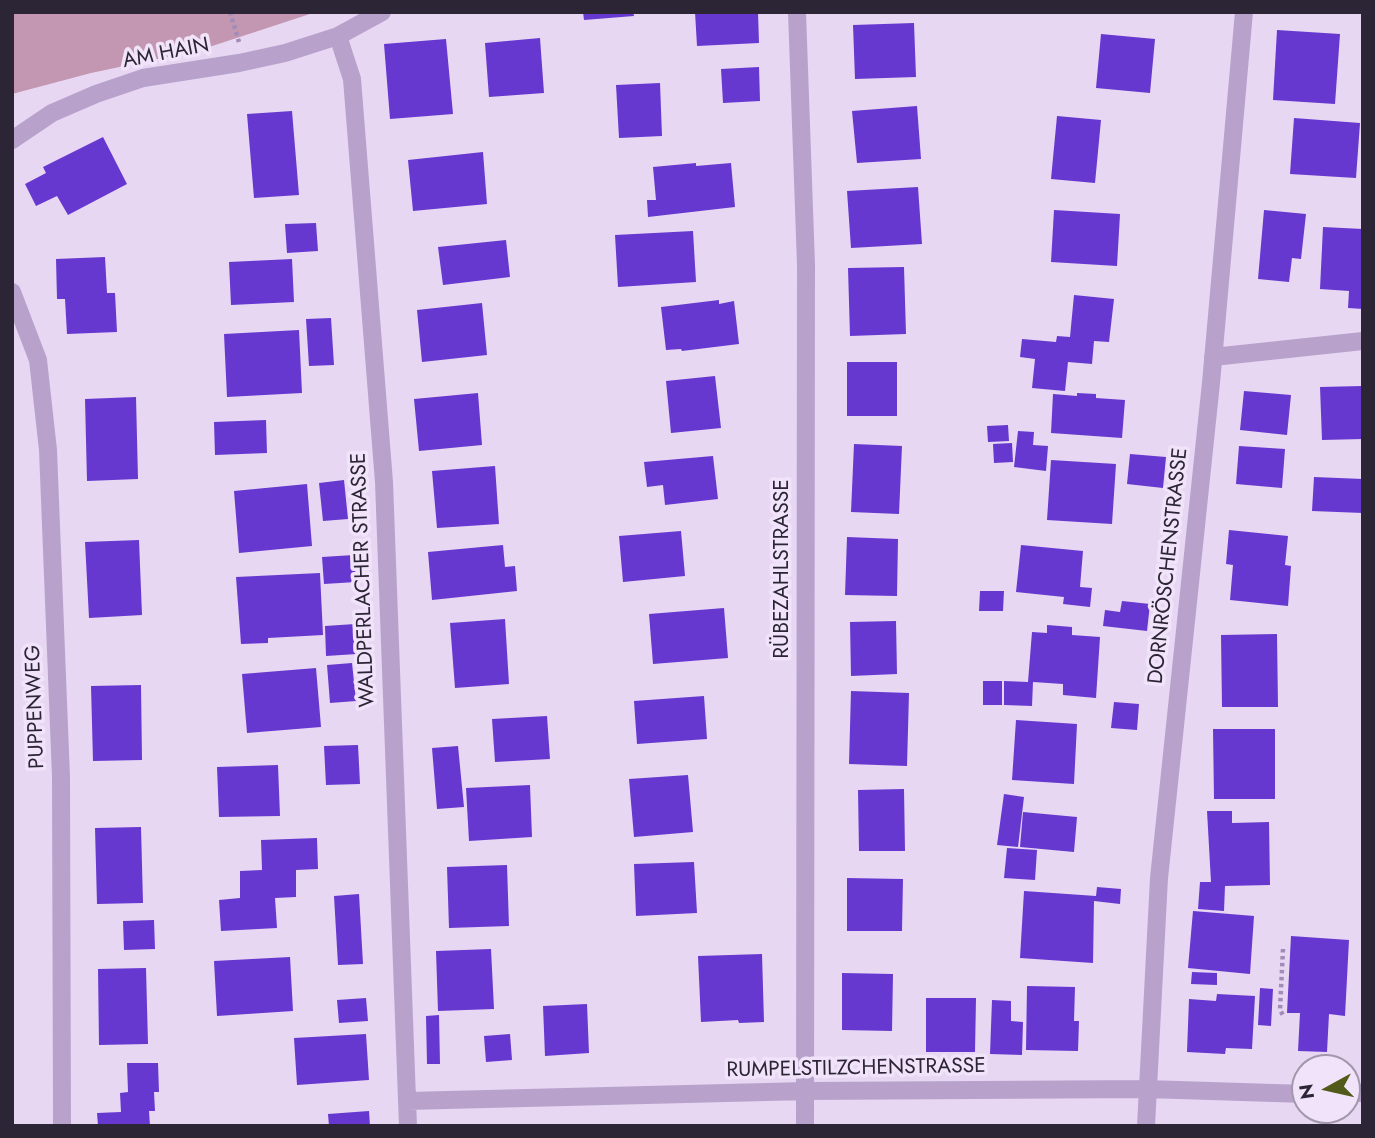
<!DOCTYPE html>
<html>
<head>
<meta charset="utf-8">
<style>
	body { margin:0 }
	#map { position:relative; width:1375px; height:1138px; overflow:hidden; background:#e7d7f3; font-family:Jost,sans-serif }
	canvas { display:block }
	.frame { position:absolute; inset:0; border:14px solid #2b2535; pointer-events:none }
	.north { position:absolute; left:1291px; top:1054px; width:70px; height:70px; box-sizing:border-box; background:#f1e3fa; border:2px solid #a297ab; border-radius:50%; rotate:262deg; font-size:19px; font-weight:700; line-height:28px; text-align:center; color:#2b2535 }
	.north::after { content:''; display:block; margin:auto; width:24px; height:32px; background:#515a18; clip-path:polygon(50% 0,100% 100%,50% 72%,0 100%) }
</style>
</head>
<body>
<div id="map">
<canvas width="1375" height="1138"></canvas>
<div class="frame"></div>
<div class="north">N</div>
</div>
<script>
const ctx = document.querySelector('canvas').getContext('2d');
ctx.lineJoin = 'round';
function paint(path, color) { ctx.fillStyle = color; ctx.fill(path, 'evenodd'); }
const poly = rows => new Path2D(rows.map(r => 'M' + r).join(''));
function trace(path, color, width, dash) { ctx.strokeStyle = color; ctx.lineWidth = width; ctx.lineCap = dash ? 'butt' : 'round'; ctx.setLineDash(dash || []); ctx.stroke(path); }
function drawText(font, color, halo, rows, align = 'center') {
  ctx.font = font + ' Jost,sans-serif'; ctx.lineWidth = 7; ctx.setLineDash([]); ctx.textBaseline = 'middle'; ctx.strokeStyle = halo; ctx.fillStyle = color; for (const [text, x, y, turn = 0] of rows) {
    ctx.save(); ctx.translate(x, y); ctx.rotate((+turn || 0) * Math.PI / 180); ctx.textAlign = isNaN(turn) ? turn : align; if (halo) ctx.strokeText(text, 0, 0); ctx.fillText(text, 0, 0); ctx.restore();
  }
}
paint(poly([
	[12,12,316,12,200,50,91,73,12,94]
]), '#c396b1');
paint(poly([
	[583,12,633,12,634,16,584,20],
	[695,12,758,12,759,43,697,46],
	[914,23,916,77,855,79,853,25],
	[1277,30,1340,34,1335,104,1273,100],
	[1101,34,1155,39,1150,93,1096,88],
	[540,38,544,93,489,97,485,43],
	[446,39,453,114,390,119,384,44],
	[759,67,760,101,723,103,721,69],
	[660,83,662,136,619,138,616,85],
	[917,106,921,159,857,163,852,111],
	[292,111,299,195,254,198,247,114],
	[1057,116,1101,120,1095,183,1051,179],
	[1294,118,1360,123,1356,178,1290,174],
	[103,137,127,184,68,215,57,196,36,206,25,184,46,173,43,167],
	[483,152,487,204,413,211,408,160],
	[696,163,696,166,731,163,735,207,648,217,647,200,656,200,653,167],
	[918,187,922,244,851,248,847,191],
	[1054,210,1120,214,1117,266,1051,262],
	[1264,210,1306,214,1301,259,1292,258,1289,282,1258,279],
	[316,223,318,251,287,253,285,224],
	[1323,227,1363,229,1363,309,1348,308,1349,291,1320,289],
	[693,231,696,282,618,287,615,235],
	[506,240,510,277,443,285,438,247],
	[105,257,107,293,115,293,117,332,67,334,65,299,57,299,56,259],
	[292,259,294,302,231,305,229,262],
	[904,267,906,334,850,336,848,268],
	[1074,295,1114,299,1109,342,1094,341,1092,364,1068,362,1065,391,1032,388,1035,359,1020,357,1022,339,1056,342,1057,336,1070,337],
	[719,300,719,304,734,301,739,344,682,351,681,349,666,350,661,307],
	[482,303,487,355,422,362,417,310],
	[331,318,334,365,309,366,306,319],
	[299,330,302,393,227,397,224,334],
	[847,362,897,362,897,416,847,416],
	[715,376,721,428,671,433,666,381],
	[1362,386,1363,439,1322,440,1320,387],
	[1244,391,1291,395,1287,435,1240,430],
	[478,393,482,445,419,451,414,399],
	[1077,393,1096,394,1096,398,1125,400,1122,438,1051,433,1053,394,1077,396],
	[136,397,138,479,87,481,85,399],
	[266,420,267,453,215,455,214,422],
	[1008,425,1009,441,988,442,987,426],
	[1018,431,1034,432,1033,445,1048,446,1046,471,1014,467],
	[1012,443,1013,462,994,463,993,444],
	[854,444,902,446,899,514,851,512],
	[1239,446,1285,449,1282,488,1236,484],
	[1130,454,1166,457,1163,488,1127,484],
	[713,456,718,499,665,505,663,485,647,487,644,462],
	[1051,460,1116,464,1112,524,1047,520],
	[495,466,499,524,437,528,432,471],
	[1314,477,1363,479,1363,513,1312,511],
	[344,480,348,519,323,521,319,483],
	[307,484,312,546,239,553,234,491],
	[1229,530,1288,536,1285,565,1291,566,1288,606,1230,600,1233,565,1226,564],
	[681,531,685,576,623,582,619,536],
	[847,537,898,539,897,596,845,595],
	[139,540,142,615,89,618,85,542],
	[503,545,505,567,515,566,517,591,432,600,428,552],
	[1021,545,1083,551,1080,587,1092,588,1090,607,1063,604,1064,597,1016,592],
	[354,555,356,582,324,584,322,557],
	[320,573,323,635,268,638,268,643,241,644,236,577],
	[980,591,1004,591,1003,611,979,611],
	[1122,601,1150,604,1147,631,1103,626,1105,610,1120,612],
	[724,608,728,658,653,664,649,614],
	[505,619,509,684,455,688,450,623],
	[896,621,897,674,851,676,850,622],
	[355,624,357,654,326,656,325,626],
	[1047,625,1072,627,1072,635,1100,637,1096,698,1063,695,1063,684,1033,682,1032,706,1004,705,1004,681,1028,682,1032,632,1047,633],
	[1277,634,1278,707,1222,707,1221,635],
	[352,663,356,701,330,703,327,665],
	[316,668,321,727,247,733,242,674],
	[983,681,1002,681,1002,705,983,705],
	[141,685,142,760,93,761,91,686],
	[851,691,909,693,907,766,849,764],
	[704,696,707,739,637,744,634,701],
	[1114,702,1139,704,1137,730,1111,728],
	[547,716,550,759,495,762,492,719],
	[1016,720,1077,724,1074,784,1012,780],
	[1213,729,1275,729,1275,799,1214,799],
	[358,745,360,784,326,785,324,746],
	[458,746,464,807,437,809,432,748],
	[278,765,280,816,219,817,217,767],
	[688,775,693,832,634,837,629,779],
	[530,785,532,837,469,841,466,788],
	[904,789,905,851,859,851,858,790],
	[1004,794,1024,797,1018,847,997,845],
	[1207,811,1232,811,1232,823,1269,822,1270,885,1225,886,1224,911,1198,909,1200,882,1211,882],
	[1023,812,1077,817,1074,852,1020,847],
	[141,827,143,903,97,904,95,828],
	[317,838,318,869,296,870,296,897,275,898,277,928,221,931,219,900,240,898,240,871,262,870,261,840],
	[1007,848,1037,850,1035,880,1004,878],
	[694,862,697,913,636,916,634,864],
	[507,865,509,926,449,928,447,867],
	[847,878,903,879,902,931,847,931],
	[1097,887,1121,889,1120,904,1094,901,1093,963,1020,958,1024,891,1096,896],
	[359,894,363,964,338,965,334,896],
	[1193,911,1254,916,1250,974,1188,968],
	[154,920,155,949,124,950,123,921],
	[1291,936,1349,940,1345,1016,1329,1014,1327,1052,1298,1051,1300,1013,1287,1013],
	[491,949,494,1009,438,1011,436,951],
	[762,954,764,1022,739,1023,738,1020,701,1022,698,956],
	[290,957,293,1011,217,1016,214,961],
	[146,968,148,1044,99,1045,98,969],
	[1192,972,1217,973,1217,985,1191,984],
	[842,973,893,974,892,1031,842,1030],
	[1027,986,1075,987,1074,1021,1079,1021,1078,1051,1026,1050],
	[1260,988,1273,989,1271,1026,1258,1025],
	[1217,994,1255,996,1252,1049,1226,1048,1225,1054,1187,1052,1189,999,1216,1001],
	[366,998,368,1021,339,1023,337,1000],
	[926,998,976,998,975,1052,926,1052],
	[992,1000,1011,1001,1011,1021,1023,1022,1022,1055,990,1054],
	[587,1004,589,1053,545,1056,543,1006],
	[439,1015,440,1064,427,1064,426,1016],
	[366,1034,369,1080,297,1085,294,1038],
	[510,1034,512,1060,486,1062,484,1036],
	[127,1063,158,1063,159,1092,154,1092,155,1111,149,1111,150,1126,98,1126,97,1113,121,1112,120,1093,128,1092],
	[369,1111,370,1126,329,1126,328,1114]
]), '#6638cf');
trace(poly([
	[230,12,239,42],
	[1283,949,1280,1010,1284,1017]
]), '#a18cb7', 4.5, [3.5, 3.5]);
trace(poly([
	[797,12,806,265,805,1126],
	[338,36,352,79,384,482,408,1126],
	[12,140,52,113,96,94,143,78,239,63,285,53,338,36,382,12],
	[12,292,38,360,48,450,61,777,62,1126],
	[1213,357,1363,341],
	[1347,1093,1363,1093],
	[407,1101,806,1091,1147,1089,1305,1094],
	[1146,1126,1159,878,1211,383,1244,12]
]), '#b8a2cb', 18);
drawText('21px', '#2b2535', '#f1e3fa', [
	["AM HAIN",166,54,-11],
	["DORNRÖSCHENSTRASSE",1169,566,-84],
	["RÜBEZAHLSTRASSE",783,569,-90],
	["WALDPERLACHER STRASSE",364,580,-92],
	["PUPPENWEG",36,707,-92],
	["RUMPELSTILZCHENSTRASSE",856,1069,-1]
]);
</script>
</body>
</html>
